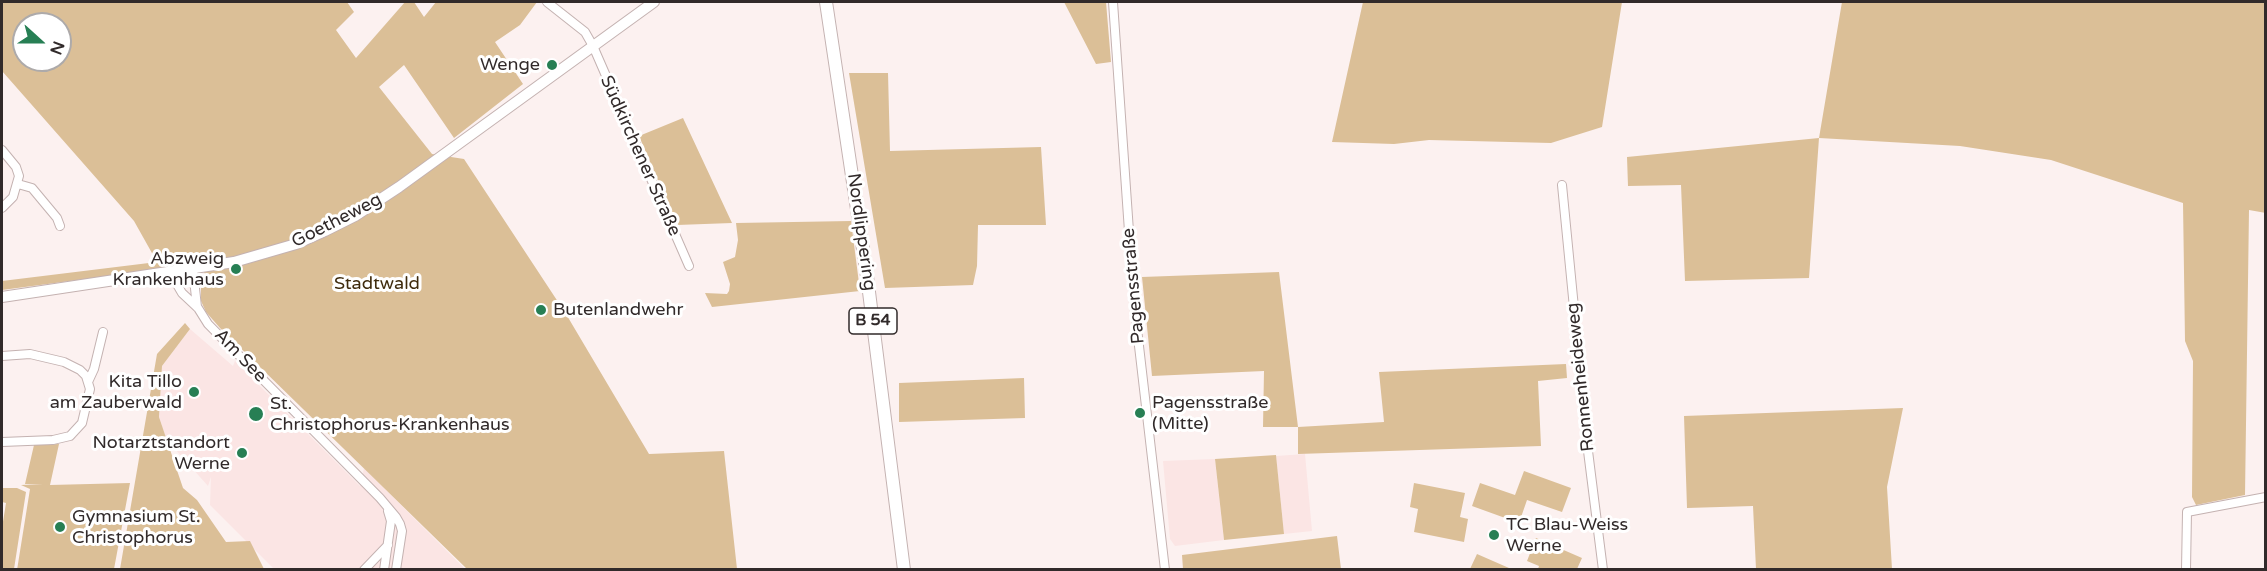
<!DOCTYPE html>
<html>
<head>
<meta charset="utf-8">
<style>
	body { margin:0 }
	#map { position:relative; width:2267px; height:571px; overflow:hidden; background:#fcf1f0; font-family:"Varela Round",sans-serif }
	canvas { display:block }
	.frame { position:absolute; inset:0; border:3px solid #312a2a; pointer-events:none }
	.north { position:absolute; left:12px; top:12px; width:60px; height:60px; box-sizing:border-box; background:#fff; border:2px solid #adaaaa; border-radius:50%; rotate:111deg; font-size:16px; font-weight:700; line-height:24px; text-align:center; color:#312a2a }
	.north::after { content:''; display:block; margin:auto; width:21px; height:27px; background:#277f54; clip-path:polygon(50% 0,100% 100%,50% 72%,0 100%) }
</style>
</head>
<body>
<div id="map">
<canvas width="2267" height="571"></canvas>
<div class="frame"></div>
<div class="north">N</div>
</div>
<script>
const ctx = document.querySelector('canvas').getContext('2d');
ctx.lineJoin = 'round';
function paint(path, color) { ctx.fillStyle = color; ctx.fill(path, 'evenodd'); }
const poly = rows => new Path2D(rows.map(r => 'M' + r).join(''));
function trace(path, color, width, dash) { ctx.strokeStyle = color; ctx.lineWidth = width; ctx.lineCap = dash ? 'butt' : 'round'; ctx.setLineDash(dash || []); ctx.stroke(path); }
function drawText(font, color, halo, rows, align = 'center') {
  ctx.font = font + ' "Varela Round",sans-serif'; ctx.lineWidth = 6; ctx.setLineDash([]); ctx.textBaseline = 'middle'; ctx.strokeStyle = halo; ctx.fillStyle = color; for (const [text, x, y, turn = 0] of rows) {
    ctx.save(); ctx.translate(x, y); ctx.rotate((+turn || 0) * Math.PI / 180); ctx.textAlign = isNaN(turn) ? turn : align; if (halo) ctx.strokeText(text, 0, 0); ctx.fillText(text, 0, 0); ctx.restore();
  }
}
paint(poly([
	[190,329,233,366,235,361,360,486,364,468,465,569,274,569,210,505,211,477,208,486,166,439,159,417,162,366],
	[1305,454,1312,531,1284,534,1276,456],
	[1215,459,1224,540,1175,546,1170,539,1163,461]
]), '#fbe5e4');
paint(poly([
	[2,2,347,2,354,12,336,30,356,58,405,2,414,2,424,17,436,2,537,2,520,25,495,42,523,84,454,138,404,65,379,87,432,154,464,159,566,314,649,454,724,451,737,569,467,569,220,328,206,312,201,301,201,285,207,277,199,264,2,290,2,281,157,262,134,221,2,71],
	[24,24,60,24,60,60,24,60],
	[1064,2,1106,2,1111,62,1096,64],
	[1363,2,1622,2,1602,127,1551,143,1429,140,1394,144,1332,142],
	[1842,2,2265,2,2266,213,2249,210,2245,495,2196,505,2192,497,2193,361,2185,341,2183,203,2051,160,1960,146,1819,138,1809,278,1685,281,1681,185,1628,186,1627,157,1819,138],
	[849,73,888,73,890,151,1041,147,1046,225,978,225,977,266,973,285,885,288],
	[683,118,732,223,677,225,639,136],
	[851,221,860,291,712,307,705,293,727,294,729,291,730,284,723,262,735,257,738,240,736,223],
	[1279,272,1298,427,1384,422,1379,372,1566,364,1567,378,1538,381,1541,446,1298,454,1298,427,1263,427,1264,371,1152,376,1142,277],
	[185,323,190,329,162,366,159,417,183,488,197,500,226,542,250,541,264,569,120,569,157,354],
	[1024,378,1025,418,899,422,899,383],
	[1903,408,1887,487,1892,569,1756,569,1753,506,1687,508,1684,416],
	[59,444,50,485,130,483,114,569,17,570,30,489,21,485,43,484,25,484,34,445],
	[1276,455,1284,534,1224,540,1215,459],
	[1524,471,1571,488,1562,512,1527,500,1519,523,1472,506,1480,483,1515,495],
	[1414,483,1465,493,1460,517,1468,519,1464,542,1414,532,1418,509,1410,507],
	[2,488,17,488,26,492,14,569,2,569,2,528,6,503,2,502],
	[1337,536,1341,569,1183,569,1182,555],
	[1536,538,1582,558,1577,569,1538,569,1539,566,1527,561],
	[1477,554,1509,568,1513,569,1470,569]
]), '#dbbf97');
const street = poly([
	[547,2,585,32,593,46,689,266],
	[1113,2,1134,303,1165,570],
	[2,150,16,167,19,176,13,197,2,208],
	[18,184,32,188,57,218,60,226],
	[1562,185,1588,451,1603,570],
	[193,270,197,307],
	[173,272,175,281,182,293,198,308,208,324,380,498,396,517,400,524,402,531,396,570],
	[2,356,30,354,64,362,80,370,86,376,90,389,82,423,70,436,53,440,2,442],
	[88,382,94,369,103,332],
	[364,570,388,545],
	[384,570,391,521,388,511],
	[2186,570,2187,512,2266,497]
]);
const secondary = poly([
	[2,297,234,262,296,244,325,231,355,216,399,187,654,2]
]);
const primary = poly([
	[826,2,867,276,904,570]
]);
trace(street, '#c4b2b1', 10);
trace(secondary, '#c4b2b1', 12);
trace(primary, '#c4b2b1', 14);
trace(street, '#fff', 8);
trace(secondary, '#fff', 10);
trace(primary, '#fff', 12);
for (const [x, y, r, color] of [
	[552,65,6,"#277f54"],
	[236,269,6,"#277f54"],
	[541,310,6,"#277f54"],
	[194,392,6,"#277f54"],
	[1140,413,6,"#277f54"],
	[256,414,8,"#277f54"],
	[242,453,6,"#277f54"],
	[60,527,6,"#277f54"],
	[1494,535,6,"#277f54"]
]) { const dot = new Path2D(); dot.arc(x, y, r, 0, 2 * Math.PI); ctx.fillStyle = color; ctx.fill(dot); trace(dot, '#fff', 2); }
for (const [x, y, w] of [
	[873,321,48]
]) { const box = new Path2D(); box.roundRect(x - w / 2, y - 13, w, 26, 4.5); ctx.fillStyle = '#fff'; ctx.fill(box); trace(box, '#312a2a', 1.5); }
drawText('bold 16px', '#312a2a', null, [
	["B 54",873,321]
]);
drawText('18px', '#312a2a', '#fff', [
	["Wenge",540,65,"right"],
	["Abzweig",224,259,"right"],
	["Krankenhaus",224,280,"right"],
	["Butenlandwehr",553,310],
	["Kita Tillo",182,382,"right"],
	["am Zauberwald",182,403,"right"],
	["Pagensstraße",1152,403],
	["(Mitte)",1152,424],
	["St.",270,404],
	["Christophorus-Krankenhaus",270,425],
	["Notarztstandort",230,443,"right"],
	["Werne",230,464,"right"],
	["Gymnasium St.",72,517],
	["Christophorus",72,538],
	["TC Blau-Weiss",1506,525],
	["Werne",1506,546]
], 'left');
drawText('18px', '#312a2a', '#fff', [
	["Südkirchener Straße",640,156,66],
	["Goetheweg",337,221,-27],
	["Nordlippering",861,232,82],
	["Pagensstraße",1134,286,-95],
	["Am See",240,356,46],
	["Ronnenheideweg",1581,377,-96]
]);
drawText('18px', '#3f2b0d', '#fff', [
	["Stadtwald",377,284]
]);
</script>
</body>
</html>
